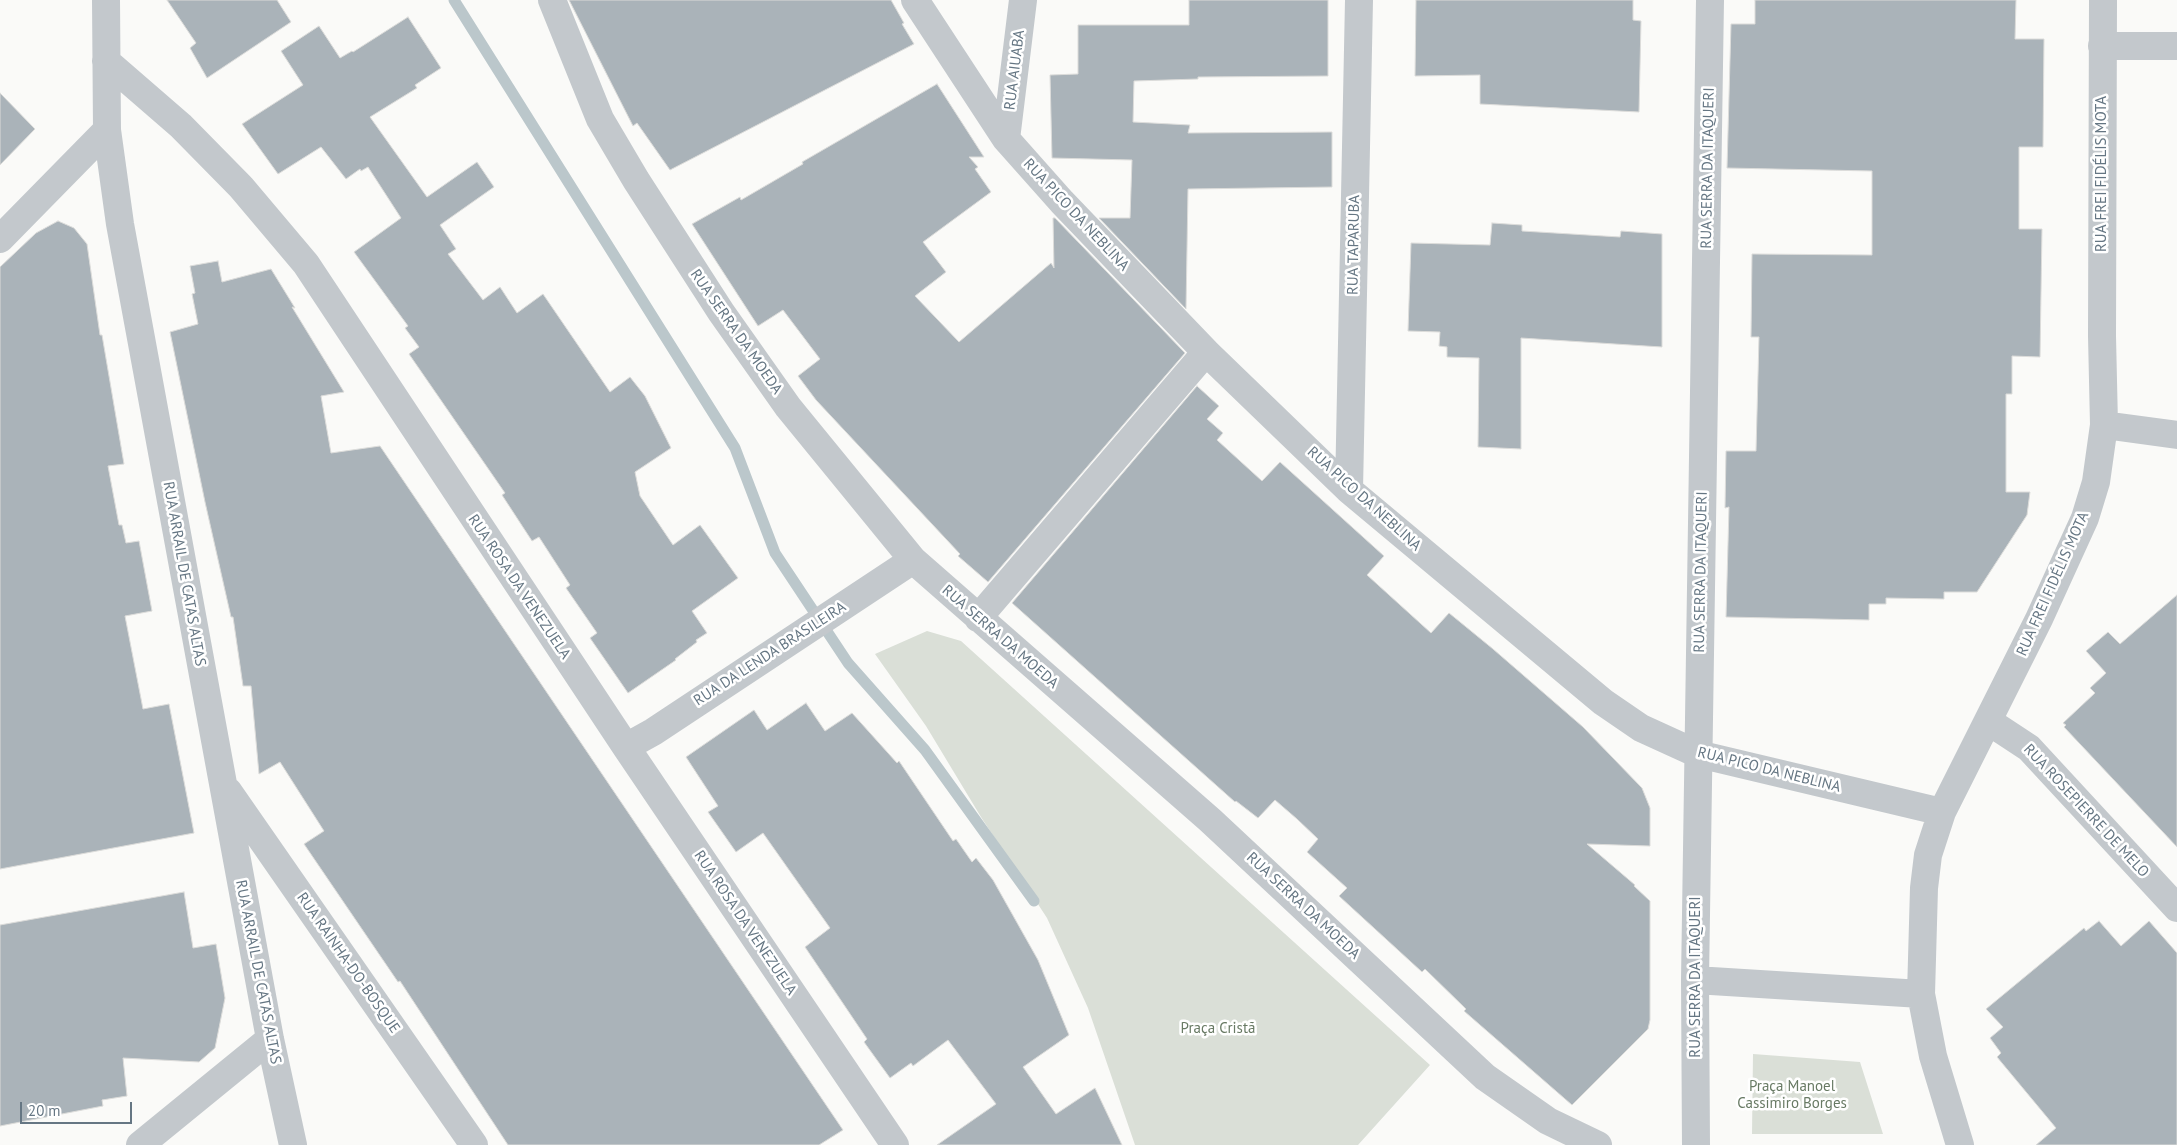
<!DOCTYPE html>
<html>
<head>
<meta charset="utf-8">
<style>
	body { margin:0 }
	#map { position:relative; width:2177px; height:1145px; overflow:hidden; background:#fafaf8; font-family:"PT Sans",sans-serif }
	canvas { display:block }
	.scale { position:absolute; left:20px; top:1102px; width:112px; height:22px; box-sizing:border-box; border:2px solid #657683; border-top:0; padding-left:6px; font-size:15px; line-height:18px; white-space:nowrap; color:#657683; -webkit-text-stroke:4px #fff; paint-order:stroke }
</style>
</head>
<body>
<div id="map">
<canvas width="2177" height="1145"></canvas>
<div class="scale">20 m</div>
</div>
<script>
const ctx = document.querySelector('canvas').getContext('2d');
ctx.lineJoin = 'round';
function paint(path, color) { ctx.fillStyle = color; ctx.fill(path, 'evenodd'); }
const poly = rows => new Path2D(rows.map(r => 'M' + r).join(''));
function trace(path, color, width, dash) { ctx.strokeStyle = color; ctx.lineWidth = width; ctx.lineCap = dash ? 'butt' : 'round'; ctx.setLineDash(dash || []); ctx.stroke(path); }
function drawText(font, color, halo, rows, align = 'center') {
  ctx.font = font + ' "PT Sans",sans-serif'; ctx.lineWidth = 5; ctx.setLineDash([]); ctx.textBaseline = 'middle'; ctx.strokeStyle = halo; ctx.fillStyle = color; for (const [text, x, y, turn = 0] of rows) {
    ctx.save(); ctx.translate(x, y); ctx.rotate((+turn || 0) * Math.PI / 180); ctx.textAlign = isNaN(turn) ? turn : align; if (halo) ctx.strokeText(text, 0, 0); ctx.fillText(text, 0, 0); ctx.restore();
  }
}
paint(poly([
	[927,631,961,641,1430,1065,1358,1145,1135,1145,1088,1008,1047,918,981,817,926,726,875,654],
	[1753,1054,1860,1062,1883,1134,1752,1134]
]), '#dadfd7');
trace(poly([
	[454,0,735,448,775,553,848,663,925,750,1034,901]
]), '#bbc7cb', 11);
const building = poly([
	[167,0,277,0,291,22,207,78,190,48,196,43,167,0],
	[569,0,891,0,904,23,902,24,914,44,670,170,637,123,633,126,569,0],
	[1189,0,1328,0,1328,76,1198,77,1198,79,1134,81,1133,122,1190,125,1188,133,1332,132,1332,187,1188,189,1186,309,1099,218,1130,218,1132,160,1052,158,1050,75,1078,74,1078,25,1189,25,1189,0],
	[1416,0,1633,0,1633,20,1641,21,1639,112,1480,104,1480,75,1415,76,1416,0],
	[1755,0,2016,0,2015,39,2044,39,2043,147,2019,147,2019,229,2042,229,2040,357,2012,356,2012,394,2006,394,2006,492,2030,492,2027,515,1977,592,1944,592,1944,599,1886,598,1886,604,1869,604,1869,620,1726,617,1729,507,1725,508,1726,451,1756,451,1759,337,1751,337,1752,254,1872,255,1872,171,1727,168,1731,24,1755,24,1755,0],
	[408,17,441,68,415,85,417,88,370,117,427,197,477,162,494,187,440,225,456,249,448,254,483,300,500,287,517,313,543,294,610,392,630,377,645,396,671,448,635,472,640,496,673,545,700,525,738,578,692,611,707,633,696,640,697,642,675,659,676,660,628,693,590,638,597,633,566,588,570,585,539,537,532,541,502,495,505,493,409,354,419,347,405,328,408,326,354,252,401,218,368,167,361,171,360,169,346,179,321,147,278,174,242,124,303,85,281,51,319,26,340,58,352,51,353,52,408,17],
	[937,84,984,157,969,157,978,167,975,169,991,192,923,242,946,272,915,296,959,342,1051,263,1054,268,1053,218,1055,218,1185,353,988,582,958,556,960,554,816,400,798,376,820,359,783,310,758,326,692,224,740,197,741,200,803,164,802,162,937,84],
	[0,93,35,129,0,165,0,93],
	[58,221,74,228,87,244,100,335,102,335,124,464,108,466,119,525,122,525,126,543,139,541,152,611,125,616,143,709,169,704,194,833,0,869,0,267,36,233,58,221],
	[1492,223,1522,225,1522,231,1620,237,1621,231,1662,234,1662,347,1521,338,1521,449,1478,447,1479,358,1447,357,1447,347,1439,346,1440,332,1408,331,1411,243,1490,245,1492,223],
	[218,261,222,282,271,269,295,308,292,307,344,392,321,396,331,453,380,446,843,1130,819,1145,508,1145,400,981,398,982,304,844,324,831,280,762,259,774,251,686,243,686,233,617,231,617,205,502,170,332,198,324,192,294,195,293,190,266,218,261],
	[1197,386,1219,406,1207,419,1223,433,1217,440,1262,481,1280,462,1384,556,1367,575,1431,633,1449,613,1493,649,1583,727,1642,788,1650,808,1650,846,1587,844,1635,885,1634,886,1650,901,1650,1020,1648,1029,1572,1105,1464,1011,1466,1009,1425,969,1422,972,1339,896,1347,888,1307,852,1318,839,1297,819,1275,800,1258,818,1236,801,1235,802,1012,603,1197,386],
	[2177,595,2177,847,2064,727,2066,725,2063,723,2095,693,2090,688,2106,673,2086,651,2108,632,2120,644,2177,595],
	[806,703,825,731,852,713,897,763,899,761,953,841,956,839,972,862,976,858,993,880,1038,960,1069,1035,1023,1067,1056,1114,1095,1088,1122,1145,937,1145,996,1104,948,1040,913,1066,911,1063,890,1078,864,1042,867,1039,805,947,830,928,763,833,736,852,708,812,718,806,686,757,754,710,767,730,806,703],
	[184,892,193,948,216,944,225,998,215,1048,199,1062,123,1058,127,1096,102,1100,103,1106,0,1126,0,925,184,892],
	[2099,921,2121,946,2149,921,2177,953,2177,1145,2036,1145,2056,1128,1997,1057,2001,1053,1990,1038,2003,1027,1986,1009,2084,928,2086,931,2099,921]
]);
paint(building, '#aab3b9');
trace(building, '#dcdcda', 1);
trace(poly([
	[106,0,107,130,120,224,270,1039,293,1145],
	[552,0,600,119,636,180,721,312,788,407,913,560,1210,820,1485,1077,1548,1121,1598,1145],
	[915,0,1006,139,1062,202,1206,352,1349,490,1603,702,1641,728,1698,754,1942,812],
	[2102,46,2177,46],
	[106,61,181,126,241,187,306,264,626,747,895,1145],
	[1006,139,1023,0],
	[0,239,107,130],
	[2104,425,2177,435],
	[1349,490,1359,0],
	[978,618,1206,352],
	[1988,721,2029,748,2177,908],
	[626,747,653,732,913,560],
	[228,791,474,1145],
	[1695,980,1921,994],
	[140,1145,270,1039],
	[1696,1145,1695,980,1710,0],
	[1960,1145,1933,1056,1921,994,1924,888,1928,855,1942,812,2039,619,2085,518,2096,482,2104,425,2102,336,2103,0]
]), '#c3c8cc', 28);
drawText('15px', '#657683', '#fff', [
	["RUA AIUABA",1015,70,-83],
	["RUA SERRA DA ITAQUERI",1708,168,-89],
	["RUA FREI FIDÉLIS MOTA",2102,174,-90],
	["RUA PICO DA NEBLINA",1076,215,47],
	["RUA TAPARUBA",1354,245,-89],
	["RUA SERRA DA MOEDA",736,332,55],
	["RUA PICO DA NEBLINA",1364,499,42],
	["RUA SERRA DA ITAQUERI",1701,572,-89],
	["RUA ARRAIL DE CATAS ALTAS",184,574,80],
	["RUA FREI FIDÉLIS MOTA",2053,584,-66],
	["RUA ROSA DA VENEZUELA",519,587,56],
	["RUA SERRA DA MOEDA",1000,637,41],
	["RUA DA LENDA BRASILEIRA",770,654,-33],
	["RUA PICO DA NEBLINA",1769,770,14],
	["RUA ROSEPIERRE DE MELO",2086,811,47],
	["RUA SERRA DA MOEDA",1303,906,43],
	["RUA ROSA DA VENEZUELA",745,923,56],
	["RUA RAINHA-DO-BOSQUE",348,963,55],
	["RUA ARRAIL DE CATAS ALTAS",258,972,79],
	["RUA SERRA DA ITAQUERI",1696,977,-90]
]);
drawText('15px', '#687a64', '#fff', [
	["Praça Cristã",1218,1029],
	["Praça Manoel",1792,1087],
	["Cassimiro Borges",1792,1104]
]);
</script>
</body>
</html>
